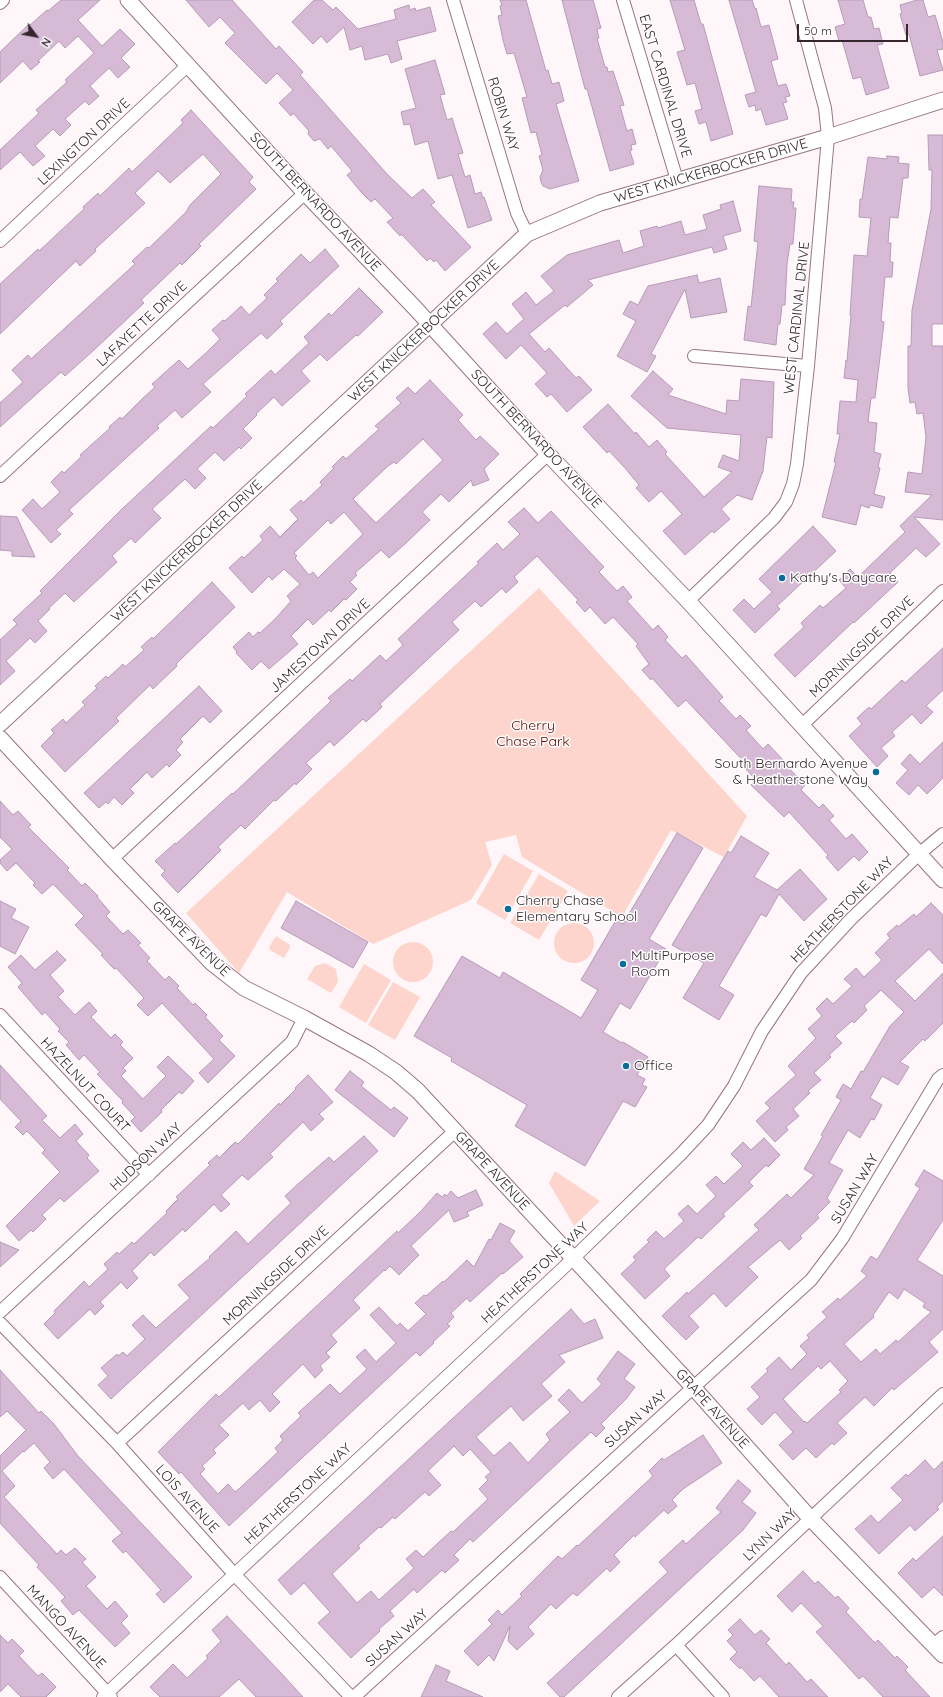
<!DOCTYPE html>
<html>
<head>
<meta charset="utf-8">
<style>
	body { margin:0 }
	#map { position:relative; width:943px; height:1697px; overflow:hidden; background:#fef6f9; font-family:Quicksand,sans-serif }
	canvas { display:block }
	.north { position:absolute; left:16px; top:16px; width:40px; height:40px; -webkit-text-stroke:3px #fff; paint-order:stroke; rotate:122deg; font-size:11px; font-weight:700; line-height:16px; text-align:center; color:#36272e }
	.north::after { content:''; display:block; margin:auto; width:14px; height:18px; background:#36272e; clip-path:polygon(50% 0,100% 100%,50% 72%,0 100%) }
	.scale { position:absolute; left:797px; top:24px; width:111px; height:18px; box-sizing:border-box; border:2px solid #36272e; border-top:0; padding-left:5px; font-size:12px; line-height:14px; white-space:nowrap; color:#36272e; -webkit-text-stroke:3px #fff; paint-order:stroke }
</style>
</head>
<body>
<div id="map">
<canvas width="943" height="1697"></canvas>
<div class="north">N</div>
<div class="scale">50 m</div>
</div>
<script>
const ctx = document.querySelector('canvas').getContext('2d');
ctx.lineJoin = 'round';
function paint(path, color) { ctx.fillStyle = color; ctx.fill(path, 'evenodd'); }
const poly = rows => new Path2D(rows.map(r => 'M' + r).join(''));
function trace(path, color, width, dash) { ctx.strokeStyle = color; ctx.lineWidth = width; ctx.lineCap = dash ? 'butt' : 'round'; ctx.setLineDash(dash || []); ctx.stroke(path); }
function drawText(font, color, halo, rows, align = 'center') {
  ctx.font = font + ' Quicksand,sans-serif'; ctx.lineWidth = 3; ctx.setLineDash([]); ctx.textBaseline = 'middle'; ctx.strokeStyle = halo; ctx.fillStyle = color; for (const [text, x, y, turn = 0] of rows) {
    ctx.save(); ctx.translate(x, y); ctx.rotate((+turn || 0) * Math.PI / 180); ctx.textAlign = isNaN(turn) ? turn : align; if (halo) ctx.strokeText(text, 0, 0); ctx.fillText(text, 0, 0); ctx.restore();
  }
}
paint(poly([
	[539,588,747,816,724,857,671,830,622,917,522,857,516,835,485,842,492,865,471,900,373,944,287,892,239,973,186,913],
	[504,854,533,871,505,920,476,903],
	[539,874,568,891,539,940,510,923],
	'554 943a20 20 0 1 1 40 0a20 20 0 1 1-40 0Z',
	[276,936,290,945,290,947,284,958,270,950,269,947],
	'393 962a20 20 0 1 1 40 0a20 20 0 1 1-40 0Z',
	[325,963,336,969,338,982,331,993,307,979,315,966],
	[364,964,391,980,366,1023,339,1007],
	[393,982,420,997,395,1040,368,1025],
	[555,1171,600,1201,574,1226,549,1183]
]), '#fed5cc');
const building = poly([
	[61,0,100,0,78,20,102,46,120,29,135,44,121,58,130,67,118,78,109,68,90,86,99,96,89,105,85,101,65,119,71,125,60,136,53,129,35,146,45,156,33,166,20,152,0,170,0,150,39,113,36,110,67,82,65,80,94,53,78,36,65,48,59,41,38,61,40,62,31,70,23,61,0,83,0,52,29,24,30,25,47,10,48,11,61,0],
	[186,0,232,0,276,49,279,46,303,72,300,75,387,174,412,198,423,189,435,202,431,205,471,247,445,271,436,260,434,262,430,258,427,261,401,234,400,236,387,222,393,218,375,199,371,202,361,192,347,175,352,171,331,146,328,149,320,139,314,141,308,134,309,131,293,113,291,116,279,103,293,90,277,73,266,84,225,43,235,33,220,17,209,27,186,0],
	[314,0,322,0,333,10,336,7,358,29,396,19,394,10,409,5,410,10,415,8,416,11,430,7,436,31,397,41,402,59,391,63,388,54,365,60,362,46,350,50,344,27,327,43,321,36,313,44,292,22,314,0],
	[500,0,526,0,546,71,548,70,552,84,559,82,564,101,556,104,579,181,550,189,543,186,541,182,540,177,543,170,539,156,542,155,536,132,531,133,522,98,527,97,514,53,507,54,503,40,498,16,502,15,500,6,502,5,500,0],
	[562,0,593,0,601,28,597,29,599,38,597,38,605,67,607,67,608,72,613,71,624,105,620,106,627,131,632,129,636,144,631,145,632,150,630,151,634,164,610,171,587,89,585,89,562,0],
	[670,0,694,0,701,24,703,24,733,134,711,141,706,122,699,124,695,111,702,109,695,83,687,85,681,65,677,52,685,50,670,0],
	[729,0,752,0,755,9,756,8,761,27,769,25,778,59,771,61,778,86,786,84,790,96,785,97,787,102,783,103,788,119,766,125,761,109,756,111,755,105,749,107,745,95,756,92,729,0],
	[838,0,863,0,868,17,871,17,874,29,879,28,883,44,877,45,889,88,866,95,861,77,853,79,842,40,839,41,835,27,845,24,838,0],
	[917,0,923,0,928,17,935,15,943,42,943,49,937,50,943,70,920,76,909,34,906,35,900,14,902,13,900,5,917,0],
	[435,60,445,94,440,95,447,120,452,118,463,153,458,154,465,177,470,175,475,194,481,192,483,198,484,197,492,220,468,228,452,175,438,179,428,141,415,145,410,124,404,125,401,112,416,108,405,69,435,60],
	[191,110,253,177,249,182,256,189,199,244,201,246,182,265,180,263,141,300,144,303,94,350,65,376,61,372,0,427,0,403,23,382,12,370,28,355,31,359,135,264,132,261,147,247,149,248,186,212,190,205,221,174,203,154,170,183,158,171,135,193,145,203,95,249,96,251,80,266,76,261,0,334,0,284,38,249,39,251,84,209,83,207,98,193,100,196,129,168,132,172,183,123,181,120,191,110],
	[928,135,943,135,943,324,932,324,932,346,943,346,943,520,914,517,940,544,926,557,916,548,890,573,898,582,854,623,853,622,795,677,774,655,804,627,801,623,820,605,823,608,846,588,839,580,850,569,858,577,905,532,900,526,932,495,905,492,908,472,922,474,926,437,923,413,917,414,915,402,910,403,908,388,908,346,911,346,912,310,931,209,932,170,929,170,928,135],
	[887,156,899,157,898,163,909,164,908,178,903,178,898,218,890,217,888,243,891,243,890,262,893,262,892,277,885,277,881,321,884,322,880,357,875,398,871,398,868,422,877,423,874,452,881,454,878,467,880,468,874,494,885,497,882,508,870,505,869,508,861,505,856,525,822,517,836,462,834,462,840,434,837,434,840,401,856,402,858,380,844,378,846,360,847,361,851,315,850,315,854,255,867,256,871,218,859,217,860,199,862,199,868,157,887,159,887,156],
	[759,186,792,189,791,202,794,202,793,208,796,208,793,244,790,244,787,264,785,305,782,305,780,324,778,324,776,345,744,340,748,306,751,307,758,242,754,241,759,186],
	[733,201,741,231,723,236,727,249,714,253,712,247,588,280,593,285,567,307,565,305,529,334,545,352,549,348,576,378,579,376,592,390,567,412,551,394,547,397,535,384,547,373,521,345,506,359,483,334,496,322,507,334,524,319,512,304,526,292,536,305,554,291,541,276,567,255,619,240,623,253,644,246,640,231,657,226,658,228,681,221,685,235,707,229,703,215,721,209,720,205,733,201],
	[325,249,339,266,280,321,283,324,267,339,261,333,203,384,211,392,182,418,175,410,157,426,159,428,69,510,73,514,56,530,61,534,51,543,22,510,33,499,42,509,60,492,51,482,62,471,64,473,82,456,80,455,110,428,109,427,120,417,122,419,141,400,155,387,152,384,179,360,188,369,207,352,220,339,212,330,223,320,225,321,241,306,249,315,267,298,264,295,278,281,276,279,301,254,310,263,325,249],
	[697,275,699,283,720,278,727,312,691,318,685,289,651,354,656,356,647,372,617,356,636,321,623,314,630,301,638,305,648,286,697,275],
	[359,288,383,312,358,336,356,335,327,361,320,354,301,371,310,381,282,406,274,397,256,414,257,415,243,429,252,438,241,449,239,447,224,461,215,452,197,469,206,478,195,489,185,479,152,509,161,518,135,543,131,538,112,556,117,562,74,602,65,593,49,608,50,609,38,621,47,631,35,643,30,638,6,661,15,671,0,685,0,640,17,624,13,620,42,593,40,591,122,509,211,426,213,428,247,396,245,394,271,370,275,375,309,343,304,337,329,313,331,316,359,288],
	[653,371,673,389,668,395,726,414,727,400,739,401,741,379,774,382,772,438,767,437,763,471,752,500,737,495,721,509,730,519,714,533,712,531,685,555,663,531,682,514,661,491,649,502,636,488,639,485,625,468,609,451,607,453,583,427,608,404,635,434,636,432,649,447,657,440,667,452,665,454,704,497,732,472,718,467,723,455,739,461,741,435,667,428,631,396,653,371],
	[430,380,463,415,458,420,476,440,480,436,499,454,484,469,489,480,473,486,471,480,449,502,441,494,422,512,430,520,405,544,389,558,381,550,355,573,357,575,350,582,357,589,346,600,344,599,331,612,329,610,313,625,308,619,291,636,298,644,269,669,261,661,252,670,236,653,237,652,233,647,249,632,253,637,258,632,260,633,276,618,291,601,287,596,300,584,284,569,272,580,269,576,252,593,229,568,242,556,244,558,263,540,260,536,270,526,280,537,298,519,290,510,301,500,303,503,322,485,320,482,334,468,332,467,343,456,346,459,379,429,375,426,401,403,396,398,408,387,415,394,430,380],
	[423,439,443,460,376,523,353,499,388,466,394,462,396,464,423,439],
	[344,512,363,534,318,578,313,572,309,575,295,558,297,556,294,553,328,520,331,524,344,512],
	[524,508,538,523,551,511,604,567,599,572,617,591,623,586,632,597,627,601,653,630,658,625,668,637,665,640,682,658,686,655,723,697,719,701,736,719,740,715,751,726,746,730,763,749,768,744,785,762,784,763,805,785,801,790,819,808,823,804,834,816,829,820,846,839,852,834,868,852,859,861,854,856,838,871,826,857,828,855,789,812,784,817,751,785,756,780,744,767,747,765,686,700,678,707,652,678,651,680,642,670,649,664,636,646,638,644,613,617,605,624,590,607,585,612,576,602,578,600,537,556,514,577,518,582,506,593,502,588,481,607,475,601,452,622,459,630,380,704,382,707,366,722,363,719,334,746,330,741,306,763,312,769,296,785,295,783,276,801,274,800,245,829,241,825,218,847,221,850,178,893,161,875,165,871,155,861,175,843,176,844,232,793,233,794,331,701,328,698,350,679,352,681,380,655,386,661,403,645,398,639,479,563,477,562,497,543,503,550,520,534,508,522,524,508],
	[0,516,17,517,35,557,12,556,12,551,0,550,0,516],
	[813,526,836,551,777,606,780,609,755,633,733,610,744,599,754,609,772,592,759,579,813,526],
	[212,582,235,607,176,664,177,666,153,689,150,685,116,718,119,721,65,772,41,746,54,733,51,730,63,719,66,723,85,705,82,702,97,688,95,686,106,676,108,678,123,664,125,667,144,650,141,647,152,637,153,639,212,582],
	[943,648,943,690,926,706,933,712,921,724,912,714,892,732,895,736,881,748,888,756,877,767,849,736,862,724,857,718,869,707,871,709,902,680,905,683,943,648],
	[199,686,222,711,210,723,203,716,180,739,183,742,176,750,181,755,169,767,167,764,152,778,147,772,130,789,134,793,122,805,114,797,108,804,106,802,99,808,84,793,199,686],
	[943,742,943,778,927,794,918,785,909,795,896,783,908,770,901,764,910,754,920,764,943,742],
	[0,801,13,815,18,811,31,825,28,827,69,868,67,870,82,886,85,883,98,896,97,897,110,912,106,916,123,934,128,930,141,943,138,945,150,958,147,961,165,980,169,976,179,986,177,988,193,1005,195,1003,207,1015,205,1017,223,1036,219,1040,235,1056,208,1083,199,1073,214,1059,162,1003,148,1016,137,1005,144,998,116,968,114,969,101,955,103,954,75,925,84,916,53,884,42,894,33,885,35,883,16,863,7,871,0,863,0,860,12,849,0,837,0,801],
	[677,833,703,848,649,939,666,949,630,1009,620,1003,603,1032,622,1043,623,1042,648,1057,637,1075,645,1079,642,1085,647,1087,635,1107,623,1101,585,1166,515,1126,527,1105,451,1061,452,1058,414,1036,462,956,500,978,503,972,581,1018,598,990,581,980,616,920,623,924,677,833],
	[741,836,769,853,754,877,777,890,800,869,827,899,804,921,779,894,766,917,761,914,719,986,734,995,719,1020,683,998,704,963,672,945,728,851,731,853,741,836],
	[0,901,16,909,11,918,29,927,15,954,0,946,0,901],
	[296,901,368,942,353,968,281,928,296,901],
	[931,903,943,915,943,964,929,949,895,981,915,1001,943,973,943,1023,925,1041,923,1039,900,1062,909,1067,898,1085,882,1076,870,1098,882,1105,874,1120,871,1119,860,1138,848,1130,829,1163,843,1170,827,1198,830,1202,817,1215,819,1218,800,1236,802,1238,789,1250,780,1240,748,1267,758,1277,726,1307,714,1293,689,1316,699,1327,686,1340,662,1316,687,1292,688,1294,759,1230,754,1225,787,1194,791,1198,814,1175,804,1169,823,1136,821,1135,841,1100,836,1097,843,1084,851,1089,861,1071,863,1072,890,1026,904,1012,881,990,864,1006,867,1010,854,1023,852,1021,835,1036,842,1043,829,1055,831,1057,814,1073,821,1080,808,1091,810,1093,793,1109,799,1116,786,1127,788,1130,775,1142,756,1121,770,1108,765,1103,796,1075,788,1066,816,1038,808,1029,822,1016,816,1009,827,998,833,1004,852,986,844,979,856,968,864,977,882,960,875,953,890,938,887,934,897,925,898,927,914,914,916,917,931,903],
	[57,951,66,960,50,975,64,991,58,997,75,1015,89,1002,97,1011,91,1017,111,1038,115,1034,123,1042,120,1045,133,1058,123,1068,126,1071,121,1076,143,1099,166,1076,157,1067,168,1056,194,1081,182,1094,179,1092,161,1110,162,1112,141,1132,131,1121,135,1117,122,1103,123,1101,97,1074,100,1072,84,1055,79,1060,66,1045,69,1042,58,1031,60,1029,45,1012,42,1015,18,987,22,983,8,967,21,955,35,970,57,951],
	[0,1065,47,1116,42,1120,60,1138,75,1124,83,1134,76,1141,89,1155,87,1158,99,1171,64,1202,60,1198,42,1215,46,1219,33,1232,31,1230,19,1241,6,1226,60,1172,42,1153,45,1150,27,1131,23,1135,15,1127,21,1121,0,1099,0,1065],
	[350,1071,364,1082,361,1086,391,1110,394,1107,408,1118,394,1137,335,1090,350,1071],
	[308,1075,333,1102,319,1114,324,1119,311,1131,303,1122,270,1154,273,1157,248,1180,242,1175,221,1195,230,1204,221,1212,214,1204,185,1232,183,1229,154,1256,151,1252,132,1271,138,1278,127,1289,121,1282,100,1302,104,1306,95,1315,90,1309,58,1339,44,1324,55,1313,54,1311,84,1281,89,1287,108,1269,104,1264,117,1252,119,1254,132,1242,134,1244,167,1213,166,1211,178,1199,176,1197,210,1165,208,1163,217,1155,219,1158,235,1142,238,1144,279,1103,280,1105,296,1089,295,1088,308,1075],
	[364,1136,378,1151,111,1399,98,1385,108,1376,101,1368,117,1354,118,1356,123,1352,127,1356,145,1339,132,1325,143,1315,156,1328,190,1298,178,1285,210,1258,209,1257,236,1231,248,1244,291,1203,285,1196,298,1184,329,1157,334,1162,364,1136],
	[764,1138,780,1155,768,1167,766,1165,749,1182,753,1186,723,1214,725,1216,701,1239,698,1237,664,1269,670,1276,645,1299,621,1274,636,1260,633,1257,649,1242,647,1240,656,1231,664,1239,684,1221,678,1214,688,1205,697,1214,716,1196,706,1185,716,1176,724,1184,743,1166,731,1154,743,1142,751,1150,764,1138],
	[924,1170,943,1181,943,1220,917,1260,943,1276,943,1329,929,1342,938,1352,894,1390,892,1388,874,1406,865,1397,837,1423,847,1433,834,1445,832,1443,816,1458,806,1448,793,1460,779,1445,793,1432,775,1412,762,1425,747,1409,760,1397,751,1387,768,1371,766,1369,779,1357,791,1370,807,1354,800,1346,809,1338,807,1335,827,1317,822,1312,838,1298,840,1300,867,1276,861,1271,871,1256,877,1260,920,1188,915,1185,924,1170],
	[904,1289,925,1303,923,1307,931,1312,898,1342,896,1340,880,1354,876,1349,861,1362,844,1344,874,1317,873,1315,889,1292,898,1299,904,1289],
	[830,1361,848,1381,839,1390,841,1392,807,1423,805,1421,804,1422,783,1399,818,1366,821,1369,830,1361],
	[476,1190,483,1205,467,1212,469,1216,454,1222,449,1210,411,1246,419,1255,399,1275,390,1266,385,1271,384,1270,353,1300,360,1308,331,1335,337,1342,326,1353,330,1357,320,1366,323,1370,315,1378,303,1364,272,1394,280,1402,270,1412,260,1400,249,1410,243,1403,219,1425,229,1435,213,1450,216,1453,202,1466,205,1469,200,1474,218,1494,228,1484,235,1492,240,1488,278,1452,275,1448,283,1440,280,1436,301,1416,298,1413,330,1384,340,1394,367,1369,356,1357,365,1349,376,1362,396,1343,370,1315,379,1307,397,1326,400,1323,408,1331,426,1314,415,1303,424,1295,426,1296,443,1281,444,1282,467,1260,474,1267,489,1239,491,1240,500,1223,515,1231,509,1241,523,1257,503,1274,502,1273,470,1302,467,1298,451,1313,454,1317,447,1324,450,1326,433,1342,434,1343,420,1356,416,1352,229,1526,181,1472,179,1474,158,1452,216,1394,219,1397,397,1231,398,1233,421,1211,437,1193,442,1197,445,1194,447,1196,451,1191,458,1198,476,1190],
	[0,1242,19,1250,0,1267,0,1242],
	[571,1309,584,1324,595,1319,603,1338,559,1355,565,1362,541,1384,552,1396,523,1421,511,1406,476,1437,494,1456,510,1442,528,1463,550,1440,546,1434,570,1412,558,1400,569,1389,582,1403,602,1384,597,1379,618,1351,635,1364,624,1379,635,1387,626,1399,601,1424,605,1428,596,1437,591,1432,473,1542,470,1539,454,1555,459,1560,445,1573,442,1570,417,1593,414,1589,390,1611,394,1616,379,1629,380,1631,351,1658,318,1623,330,1612,304,1583,291,1595,278,1580,571,1309],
	[454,1446,463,1456,470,1449,491,1472,485,1477,488,1480,479,1489,488,1499,453,1532,451,1531,423,1557,416,1550,406,1559,414,1568,379,1600,371,1591,357,1603,332,1574,360,1548,358,1546,379,1527,381,1528,393,1517,395,1519,425,1492,429,1496,441,1485,428,1471,454,1446],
	[0,1370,39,1413,41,1411,54,1424,78,1456,192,1577,164,1603,156,1594,161,1590,126,1551,123,1553,112,1541,122,1533,64,1469,53,1479,44,1468,50,1462,34,1443,24,1452,23,1451,2,1471,15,1486,4,1497,57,1554,61,1550,66,1555,75,1548,86,1559,82,1562,96,1577,86,1586,107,1609,115,1601,128,1616,121,1623,130,1633,115,1647,79,1610,73,1615,61,1601,65,1597,37,1567,39,1565,0,1523,0,1456,26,1430,7,1411,0,1417,0,1370],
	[703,1435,722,1463,683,1489,672,1500,677,1506,668,1514,664,1510,635,1537,634,1535,614,1555,620,1562,610,1572,607,1568,577,1596,573,1593,556,1609,551,1604,528,1627,534,1634,517,1650,508,1641,510,1626,494,1661,489,1655,478,1666,464,1651,492,1624,488,1620,498,1610,502,1615,522,1596,520,1594,558,1556,562,1559,577,1545,578,1546,653,1476,649,1471,662,1458,664,1460,703,1435],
	[925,1460,934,1470,943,1461,943,1501,937,1507,939,1509,915,1531,910,1525,879,1554,855,1529,871,1515,878,1523,903,1500,891,1488,906,1474,908,1476,925,1460],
	[738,1480,751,1491,742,1502,756,1513,743,1530,564,1697,560,1697,547,1683,668,1572,659,1562,683,1540,686,1544,721,1512,716,1508,738,1480],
	[943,1536,943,1596,934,1587,922,1598,898,1573,913,1558,916,1561,943,1536],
	[803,1571,815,1584,818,1581,835,1598,838,1596,849,1608,846,1612,875,1643,878,1640,895,1658,897,1656,908,1667,905,1670,930,1697,883,1697,863,1676,859,1679,816,1632,823,1626,801,1603,792,1612,777,1596,803,1571],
	[227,1616,281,1673,303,1697,256,1697,239,1679,219,1697,160,1697,150,1687,173,1664,187,1678,208,1658,206,1656,221,1641,212,1630,227,1616],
	[740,1619,755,1635,761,1630,770,1639,766,1643,786,1665,789,1662,807,1682,811,1679,828,1697,779,1697,760,1676,754,1681,741,1667,740,1669,730,1659,737,1652,727,1641,733,1635,728,1630,740,1619],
	[0,1635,8,1643,12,1639,24,1651,19,1656,38,1676,42,1673,56,1687,46,1697,21,1697,8,1684,0,1692,0,1635],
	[436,1665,450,1671,446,1681,483,1697,421,1697,436,1665]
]);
paint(building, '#d6bad6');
trace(building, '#b69bb6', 1);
const minor = poly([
	[453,0,517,213,527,234],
	[623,0,677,180],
	[0,3,3,0],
	[0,241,188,65],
	[694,356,808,366],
	[0,476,305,193],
	[688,601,774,518,786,502,793,484,797,464,808,366,828,137,825,108,796,0],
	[801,726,943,591],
	[112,859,548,454],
	[0,1015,149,1175],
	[0,1312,292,1042,304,1018],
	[0,1323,117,1443,234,1574,351,1697],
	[117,1443,455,1131],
	[0,1577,111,1697],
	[676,1645,723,1697],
	[934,1645,943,1637],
	[103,1697,560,1271,680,1155,708,1125,734,1086,762,1031,801,973,851,919,919,854,943,834],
	[354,1697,811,1280,842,1239,938,1079,943,1075],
	[618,1697,676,1645,943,1394]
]);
const tertiary = poly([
	[128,0,305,193,415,308,548,454,688,601,943,880],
	[0,724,527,234,600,203,828,137,943,100],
	[0,738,112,859,212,963,244,988,304,1018,369,1054,396,1072,418,1091,693,1387,810,1518,943,1655]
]);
trace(minor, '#987486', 14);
trace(tertiary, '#987486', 17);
trace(minor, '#fff', 12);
trace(tertiary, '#fff', 15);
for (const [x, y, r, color] of [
	[782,578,4,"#096d9b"],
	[876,772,4,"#096d9b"],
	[508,909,4,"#096d9b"],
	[623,964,4,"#096d9b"],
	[626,1066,4,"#096d9b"]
]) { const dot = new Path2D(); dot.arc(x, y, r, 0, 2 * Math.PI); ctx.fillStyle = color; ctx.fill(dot); trace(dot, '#fff', 1.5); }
drawText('14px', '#36272e', '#fff', [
	["EAST CARDINAL DRIVE",665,86,73],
	["ROBIN WAY",503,114,73],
	["LEXINGTON DRIVE",84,142,-43],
	["WEST KNICKERBOCKER DRIVE",711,171,-16],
	["SOUTH BERNARDO AVENUE",315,202,47],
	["WEST CARDINAL DRIVE",797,318,-84],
	["LAFAYETTE DRIVE",142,324,-43],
	["WEST KNICKERBOCKER DRIVE",424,331,-43],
	["SOUTH BERNARDO AVENUE",536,439,47],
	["WEST KNICKERBOCKER DRIVE",187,551,-43],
	["JAMESTOWN DRIVE",320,646,-43],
	["MORNINGSIDE DRIVE",862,647,-44],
	["HEATHERSTONE WAY",842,910,-46],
	["GRAPE AVENUE",191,939,44],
	["HAZELNUT COURT",85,1085,47],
	["HUDSON WAY",146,1157,-43],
	["GRAPE AVENUE",492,1171,47],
	["SUSAN WAY",855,1189,-59],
	["HEATHERSTONE WAY",535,1273,-43],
	["MORNINGSIDE DRIVE",276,1276,-43],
	["GRAPE AVENUE",712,1409,48],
	["SUSAN WAY",636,1419,-42],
	["HEATHERSTONE WAY",298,1494,-43],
	["LOIS AVENUE",187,1499,48],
	["LYNN WAY",770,1535,-44],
	["MANGO AVENUE",66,1627,47],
	["SUSAN WAY",397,1638,-42]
]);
drawText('14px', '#36272e', '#fff', [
	["Kathy's Daycare",790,578],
	["South Bernardo Avenue",868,764,"right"],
	["& Heatherstone Way",868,780,"right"],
	["Cherry Chase",516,901],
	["Elementary School",516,917],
	["MultiPurpose",631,956],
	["Room",631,972],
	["Office",634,1066]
], 'left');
drawText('14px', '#640700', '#fff', [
	["Cherry",533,726],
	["Chase Park",533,742]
]);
</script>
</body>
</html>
